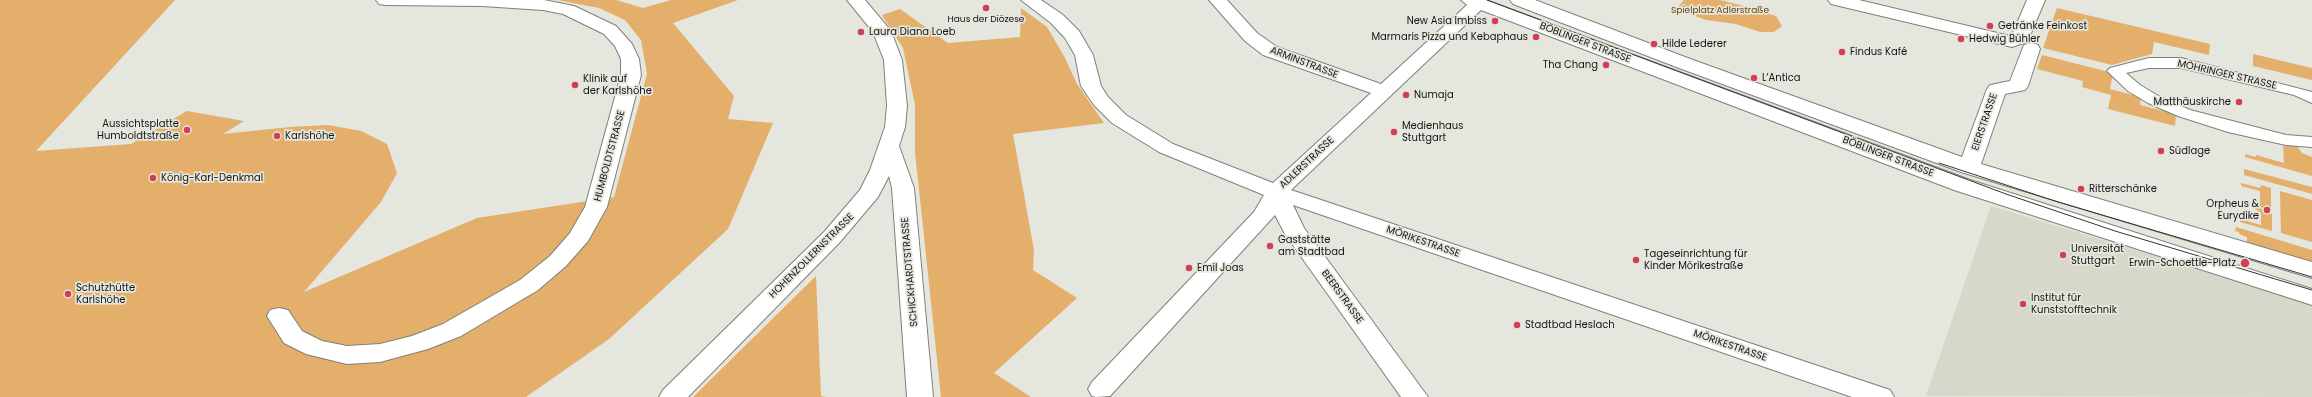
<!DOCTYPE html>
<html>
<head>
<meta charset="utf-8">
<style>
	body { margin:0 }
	canvas { display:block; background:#e5e6de }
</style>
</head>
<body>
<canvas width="2312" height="397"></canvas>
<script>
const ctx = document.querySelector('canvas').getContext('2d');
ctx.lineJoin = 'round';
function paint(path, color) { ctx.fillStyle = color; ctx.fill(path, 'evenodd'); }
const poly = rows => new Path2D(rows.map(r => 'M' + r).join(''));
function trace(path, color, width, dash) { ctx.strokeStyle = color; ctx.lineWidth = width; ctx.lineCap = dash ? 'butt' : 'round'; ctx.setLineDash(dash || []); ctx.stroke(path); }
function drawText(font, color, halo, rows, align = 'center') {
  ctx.font = font + ' Poppins,sans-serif'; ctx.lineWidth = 3.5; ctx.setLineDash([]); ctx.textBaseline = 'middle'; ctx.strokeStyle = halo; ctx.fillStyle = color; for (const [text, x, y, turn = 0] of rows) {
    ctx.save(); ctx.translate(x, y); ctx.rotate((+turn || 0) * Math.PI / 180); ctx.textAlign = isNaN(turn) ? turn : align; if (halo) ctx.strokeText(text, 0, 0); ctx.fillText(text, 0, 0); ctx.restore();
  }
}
paint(poly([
	[1991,206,2312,304,2312,397,1926,396]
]), '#d7d8ca');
paint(poly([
	[0,0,175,0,36,151,131,144,187,111,244,121,223,134,290,127,328,125,361,131,387,144,397,173,381,202,304,292,477,218,614,197,647,74,641,40,625,20,599,8,557,0,616,0,643,8,671,0,738,0,673,23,734,96,728,119,773,123,728,229,609,339,526,397,0,397],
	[1684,0,1720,0,1740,5,1776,16,1782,26,1774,32,1760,32,1736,24,1706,20,1676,9],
	[1021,8,1047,27,1064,56,1077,84,1104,123,1013,134,1034,250,1033,270,1077,298,994,373,1031,397,941,397,915,152,915,105,903,48,882,15,900,9,948,43,1020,37],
	[2057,8,2210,44,2209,55,2154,42,2152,54,2112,65,2043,48],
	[2253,54,2312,68,2312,80,2253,66],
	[2042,55,2113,73,2110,89,2141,97,2140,105,2176,114,2175,126,2108,109,2111,95,2082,87,2083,81,2037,69],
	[2283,142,2297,146,2302,153,2312,157,2312,176,2245,157,2245,154,2256,157,2256,155,2284,163],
	[2244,169,2312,187,2312,194,2244,175],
	[2241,183,2260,188,2261,185,2271,188,2271,208,2258,207,2272,214,2272,231,2240,222,2240,219,2261,225,2261,213,2249,205,2260,203,2260,191,2241,186],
	[2280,191,2312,200,2312,242,2281,233],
	[2236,227,2312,250,2312,264,2247,245,2247,237,2239,234,2239,232,2235,231],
	[816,276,821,396,826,397,693,397]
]), '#e3af6b');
const pedestrian = poly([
	[2149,58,2181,58,2312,92,2312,103,2294,95,2181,68,2149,68,2126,73,2140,85,2160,97,2190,110,2286,135,2312,137,2312,147,2286,145,2228,132,2178,116,2148,103,2128,91,2107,71,2110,68,2149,58]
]);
const minor = poly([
	[376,0,544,0,574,6,616,26,632,44,639,59,641,75,607,207,588,241,566,266,538,290,461,336,428,349,380,362,347,364,306,354,284,343,267,316,270,310,279,308,288,310,302,331,322,341,347,346,380,344,412,336,443,324,520,280,550,256,570,233,585,207,621,75,621,59,615,46,604,34,563,14,543,10,482,6,385,5,379,4,376,0],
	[847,0,865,0,891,31,902,60,907,106,905,127,899,146,914,188,933,397,907,397,892,188,889,176,878,197,840,242,688,397,659,397,663,390,824,232,860,190,870,170,885,127,887,106,884,60,873,32,847,0],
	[1021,0,1041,0,1063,15,1079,31,1093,55,1101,86,1108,97,1126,115,1173,144,1273,183,1371,93,1263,55,1245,41,1209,0,1227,0,1257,33,1277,47,1381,84,1467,5,1461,0,1486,0,1970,180,2312,289,2312,305,1954,190,1481,10,1291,190,1890,390,1894,397,1852,397,1293,205,1304,228,1428,397,1401,397,1285,234,1275,215,1110,396,1096,397,1092,396,1088,389,1092,382,1254,212,1264,195,1159,152,1112,123,1094,105,1081,86,1075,55,1065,38,1051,23,1021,0],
	[1510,0,1535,0,1693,60,1962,157,1987,89,1990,85,2010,81,2024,45,2031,43,2038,45,2040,49,2028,86,2025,90,2005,94,1981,164,2312,262,2312,278,1961,172,1679,68,1513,4,1510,0],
	[1828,0,1859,0,2010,36,2012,35,2027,0,2045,0,2029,38,2026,42,2012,47,1831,4,1828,0]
]);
trace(pedestrian, '#7f8079', 2);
trace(minor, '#7f8079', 2);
paint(pedestrian, '#fff');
paint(minor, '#fff');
trace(poly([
	[1487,0,2006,194,2115,231,2312,290],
	[1939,163,2058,202,2312,277]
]), '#343430', 1);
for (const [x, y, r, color] of [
	[986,8,4,"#d04053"],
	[1495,21,4,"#d04053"],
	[1990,26,4,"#d04053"],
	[861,32,4,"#d04053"],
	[1536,37,4,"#d04053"],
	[1961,39,4,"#d04053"],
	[1654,44,4,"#d04053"],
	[1842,52,4,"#d04053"],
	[1606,65,4,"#d04053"],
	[1754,78,4,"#d04053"],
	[575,85,4,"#d04053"],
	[1406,95,4,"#d04053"],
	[2239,102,4,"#d04053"],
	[187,130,4,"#d04053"],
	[1394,132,4,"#d04053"],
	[277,136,4,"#d04053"],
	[2161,151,4,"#d04053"],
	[153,178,4,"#d04053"],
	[2081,189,4,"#d04053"],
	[2267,210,4,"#d04053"],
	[1270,246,4,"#d04053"],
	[2063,255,4,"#d04053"],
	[1636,260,4,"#d04053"],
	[2245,263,5,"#d04053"],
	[1189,268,4,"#d04053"],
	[68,294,4,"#d04053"],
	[2023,304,4,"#d04053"],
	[1517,325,4,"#d04053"]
]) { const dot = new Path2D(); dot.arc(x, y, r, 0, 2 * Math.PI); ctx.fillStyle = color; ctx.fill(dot); trace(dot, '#e5e6de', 1.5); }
drawText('9px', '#6d4707', '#e5e6de', [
	["Spielplatz Adlerstraße",1720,11]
]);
drawText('9px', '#151512', '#e5e6de', [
	["Haus der Diözese",986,20]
]);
drawText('10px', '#151512', '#e5e6de', [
	["New Asia Imbiss",1487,21,"right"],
	["Getränke Feinkost",1998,26],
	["Laura Diana Loeb",869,32],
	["Marmaris Pizza und Kebaphaus",1528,37,"right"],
	["Hedwig Bühler",1969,39],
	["Hilde Lederer",1662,44],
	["Findus Kafé",1850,52],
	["Tha Chang",1598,65,"right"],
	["L‘Antica",1762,78],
	["Klinik auf",583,79],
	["der Karlshöhe",583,91],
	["Numaja",1414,95],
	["Matthäuskirche",2231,102,"right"],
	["Aussichtsplatte",179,124,"right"],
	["Humboldtstraße",179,136,"right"],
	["Medienhaus",1402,126],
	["Stuttgart",1402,138],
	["Karlshöhe",285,136],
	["Südlage",2169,151],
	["König-Karl-Denkmal",161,178],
	["Ritterschänke",2089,189],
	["Orpheus &",2259,204,"right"],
	["Eurydike",2259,216,"right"],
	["Gaststätte",1278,240],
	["am Stadtbad",1278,252],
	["Universität",2071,249],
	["Stuttgart",2071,261],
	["Tageseinrichtung für",1644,254],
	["Kinder Mörikestraße",1644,266],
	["Erwin-Schoettle-Platz",2236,263,"right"],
	["Emil Joas",1197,268],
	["Schutzhütte",76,288],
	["Karlshöhe",76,300],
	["Institut für",2031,298],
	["Kunststofftechnik",2031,310],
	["Stadtbad Heslach",1525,325]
], 'left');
drawText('10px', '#151512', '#e5e6de', [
	["BÖBLINGER STRASSE",1585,43,21],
	["ARMINSTRASSE",1304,63,21],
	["MÖHRINGER STRASSE",2227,75,13],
	["EIERSTRASSE",1985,122,-71],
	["HUMBOLDTSTRASSE",610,156,-75],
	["BÖBLINGER STRASSE",1888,157,21],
	["ADLERSTRASSE",1307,163,-43],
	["MÖRIKESTRASSE",1423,242,19],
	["HOHENZOLLERNSTRASSE",812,256,-45],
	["SCHICKHARDTSTRASSE",910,272,-95],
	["BEERSTRASSE",1342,297,54],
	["MÖRIKESTRASSE",1730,346,19]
]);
</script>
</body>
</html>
